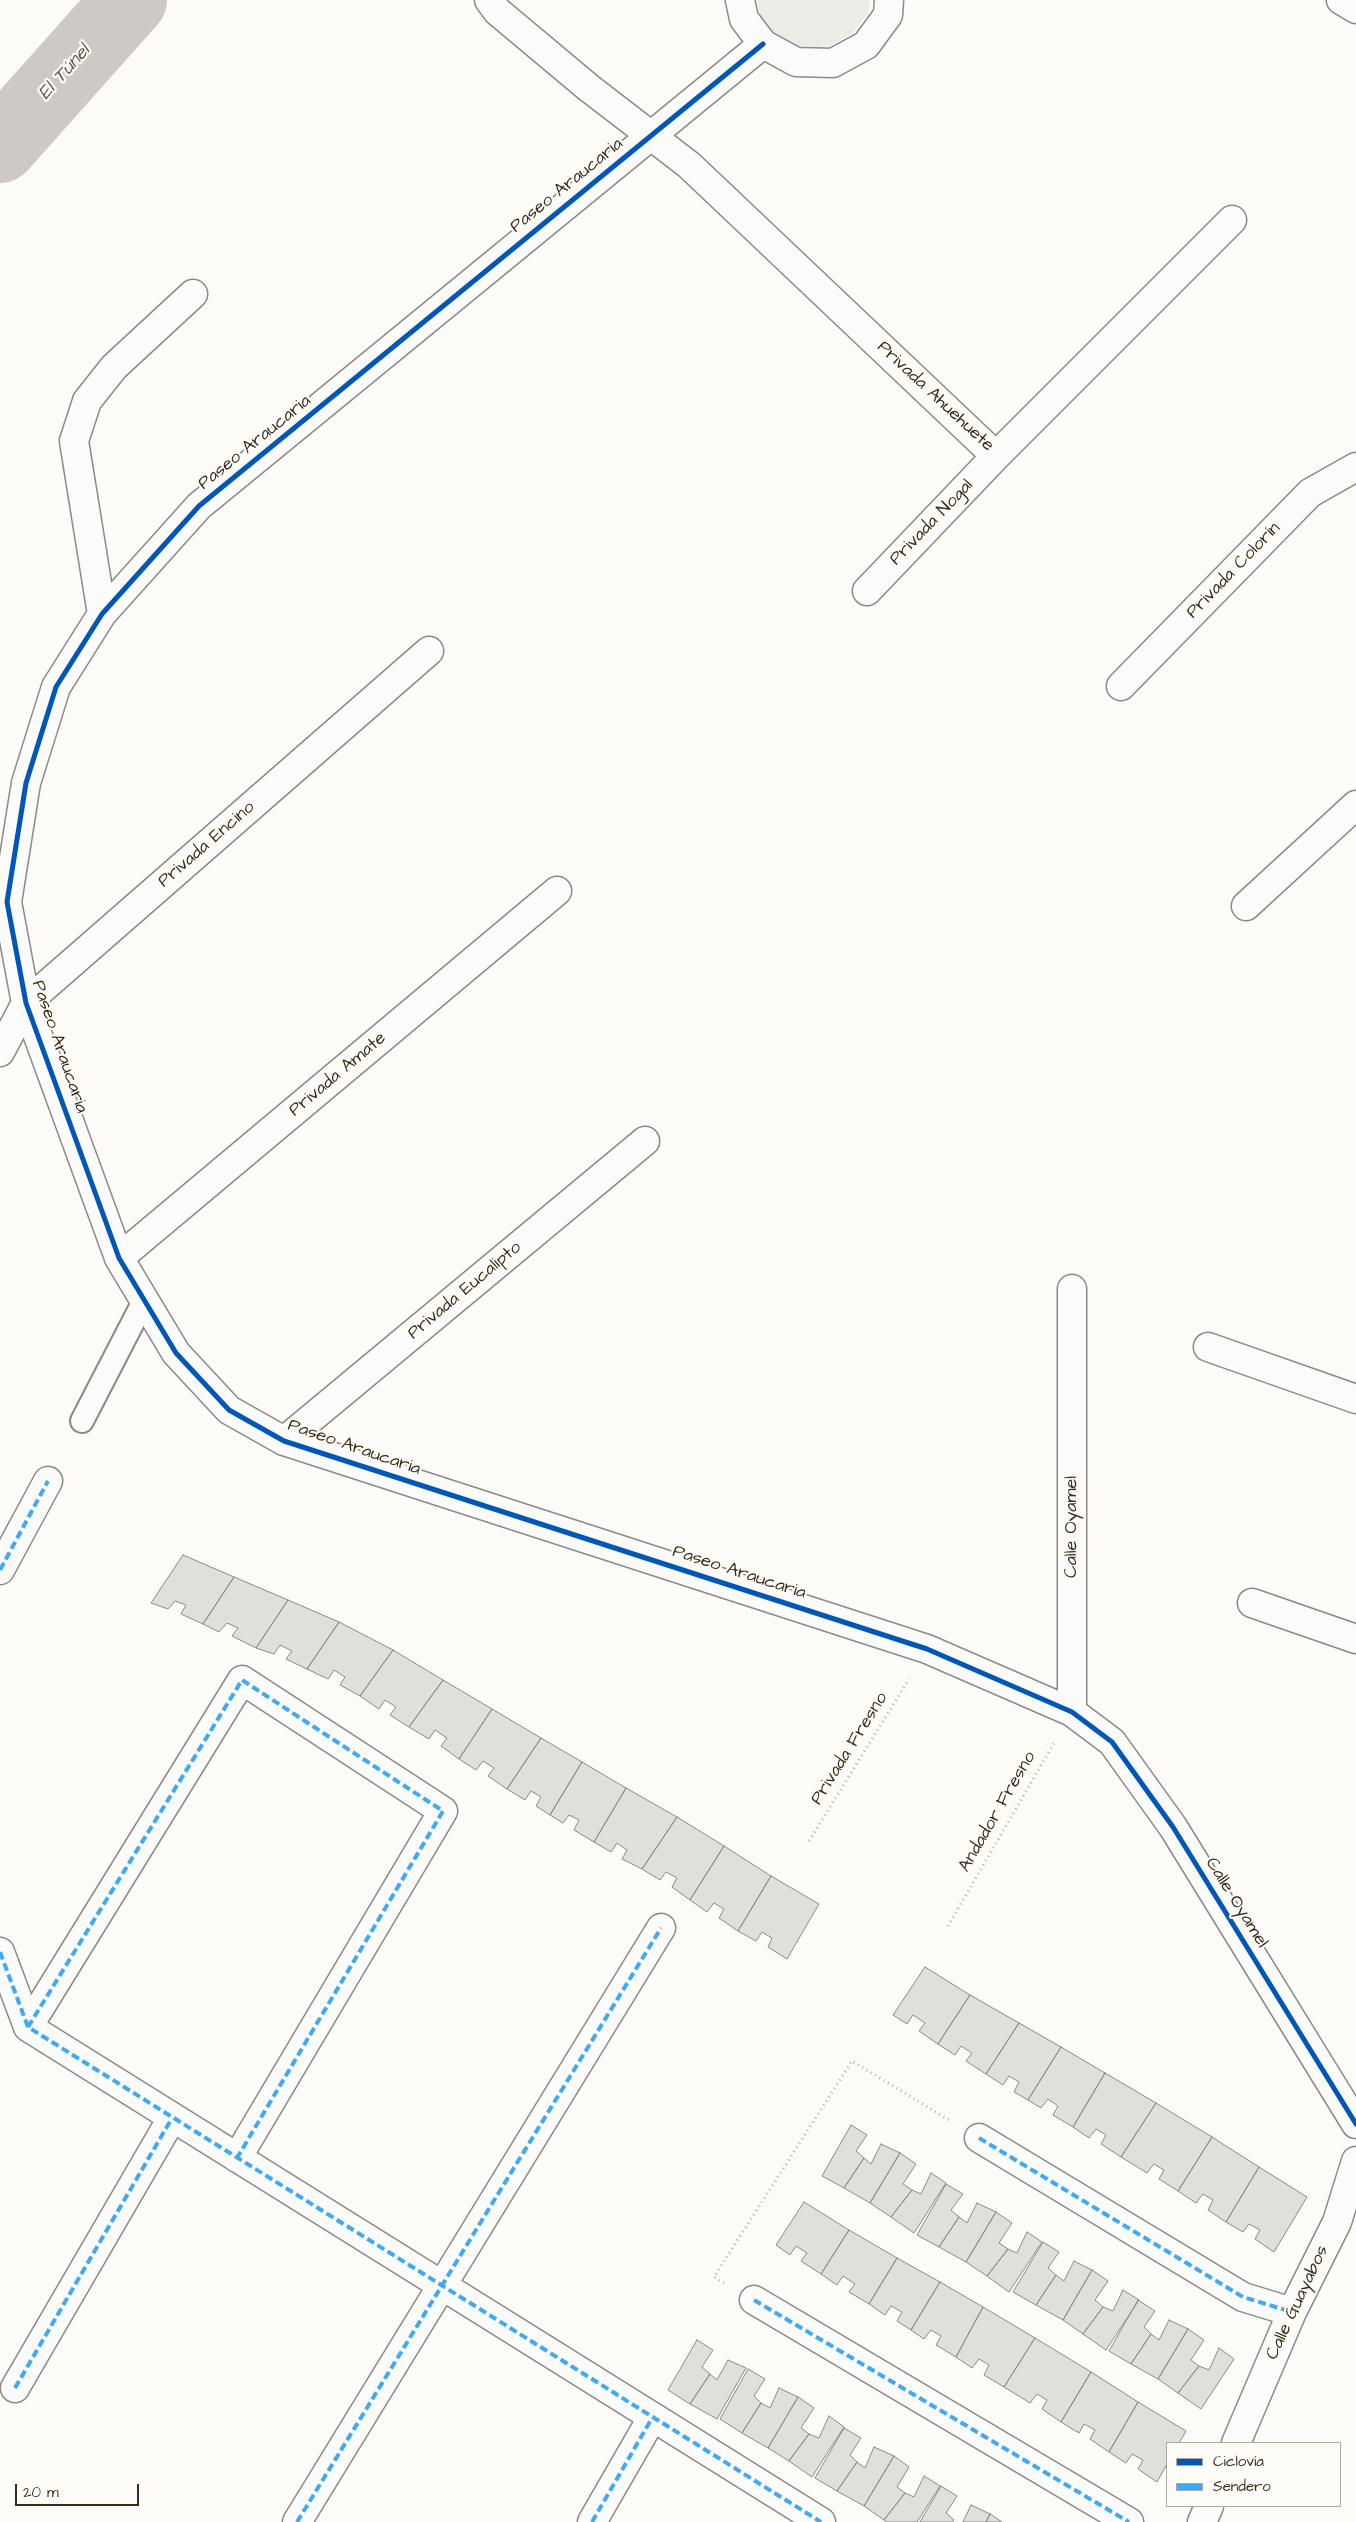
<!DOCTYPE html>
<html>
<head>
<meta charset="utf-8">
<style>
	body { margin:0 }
	#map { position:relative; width:1356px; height:2522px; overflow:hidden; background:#fcfbf8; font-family:"Architects Daughter",sans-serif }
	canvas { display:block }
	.legend { position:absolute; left:1166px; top:2442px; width:175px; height:65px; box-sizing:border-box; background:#fdfcf7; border:1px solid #afa8a0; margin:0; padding:6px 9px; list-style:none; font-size:15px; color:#3b2a1e }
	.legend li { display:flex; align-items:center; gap:10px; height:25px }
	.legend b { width:25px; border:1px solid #afa8a0 }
	.scale { position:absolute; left:15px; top:2484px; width:124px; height:22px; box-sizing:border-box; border:2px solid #3b2a1e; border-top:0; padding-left:6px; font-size:15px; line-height:18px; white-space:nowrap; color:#3b2a1e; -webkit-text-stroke:4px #fdfcf7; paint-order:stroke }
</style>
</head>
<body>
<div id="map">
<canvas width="1356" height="2522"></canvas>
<ul class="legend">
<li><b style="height:6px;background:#0057b8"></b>Ciclovía</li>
<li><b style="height:6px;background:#3fa9f5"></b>Sendero</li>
</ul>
<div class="scale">20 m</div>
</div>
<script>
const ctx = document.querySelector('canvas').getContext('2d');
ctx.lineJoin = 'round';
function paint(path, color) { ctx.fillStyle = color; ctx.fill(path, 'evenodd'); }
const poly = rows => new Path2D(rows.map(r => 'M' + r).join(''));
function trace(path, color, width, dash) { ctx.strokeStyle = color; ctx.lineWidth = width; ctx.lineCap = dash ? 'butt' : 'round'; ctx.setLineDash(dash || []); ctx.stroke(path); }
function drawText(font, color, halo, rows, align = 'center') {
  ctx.font = font + ' "Architects Daughter",sans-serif'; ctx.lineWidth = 4.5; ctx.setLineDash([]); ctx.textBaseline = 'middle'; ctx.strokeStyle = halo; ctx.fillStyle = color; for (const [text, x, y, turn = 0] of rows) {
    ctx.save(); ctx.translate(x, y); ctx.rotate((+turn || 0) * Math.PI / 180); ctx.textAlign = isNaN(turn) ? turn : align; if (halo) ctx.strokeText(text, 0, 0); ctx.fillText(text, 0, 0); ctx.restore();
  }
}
paint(poly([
	[757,0,870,0,869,11,853,33,828,47,799,46,774,33,760,14]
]), '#edebe6');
trace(poly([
	[0,146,130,0]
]), '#cec9c4', 74);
const building = poly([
	[183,1555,234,1577,203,1624,181,1614,186,1605,175,1601,168,1609,151,1603,183,1555],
	[234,1577,288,1600,256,1648,232,1636,238,1628,227,1623,219,1632,203,1624,234,1577],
	[288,1600,339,1622,307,1669,286,1659,292,1651,280,1645,274,1654,256,1648,288,1600],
	[339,1622,393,1650,360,1696,340,1685,345,1677,334,1670,328,1679,307,1669,339,1622],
	[393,1650,443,1680,409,1727,390,1715,396,1707,385,1700,379,1709,360,1696,393,1650],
	[443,1680,492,1709,459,1759,441,1746,447,1738,435,1730,429,1739,409,1727,443,1680],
	[492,1709,541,1738,507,1789,488,1776,494,1768,483,1761,476,1770,459,1759,492,1709],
	[541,1738,582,1762,550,1815,536,1806,541,1797,531,1791,525,1800,507,1789,541,1738],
	[582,1762,626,1788,594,1842,574,1830,579,1820,569,1815,563,1823,550,1815,582,1762],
	[626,1788,677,1817,642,1869,622,1859,627,1850,617,1843,611,1852,594,1842,626,1788],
	[677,1817,724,1846,690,1900,672,1887,677,1878,666,1872,660,1880,642,1869,677,1817],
	[724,1846,771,1876,738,1931,719,1918,724,1909,714,1903,707,1912,690,1900,724,1846],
	[771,1876,819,1904,787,1959,768,1947,772,1938,762,1932,756,1941,738,1931,771,1876],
	[925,1967,970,1995,938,2044,919,2031,925,2023,913,2015,907,2024,893,2015,925,1967],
	[970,1995,1019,2023,986,2074,966,2061,972,2053,961,2046,955,2055,938,2044,970,1995],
	[1019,2023,1061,2047,1028,2100,1014,2092,1019,2082,1009,2076,1003,2085,986,2074,1019,2023],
	[1061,2047,1105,2073,1073,2127,1053,2115,1058,2106,1048,2099,1041,2108,1028,2100,1061,2047],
	[1105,2073,1156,2103,1121,2157,1101,2144,1106,2135,1096,2129,1089,2138,1073,2127,1105,2073],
	[1156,2103,1212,2137,1178,2191,1159,2179,1164,2170,1154,2164,1147,2173,1121,2157,1156,2103],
	[851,2125,867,2135,856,2151,864,2158,844,2188,822,2176,851,2125],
	[1212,2137,1259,2167,1226,2222,1208,2210,1213,2200,1203,2194,1196,2203,1178,2191,1212,2137],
	[881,2144,900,2153,870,2203,844,2188,864,2158,871,2164,881,2144],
	[900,2153,916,2164,903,2184,912,2190,891,2217,870,2203,900,2153],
	[1259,2167,1307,2197,1274,2252,1255,2239,1260,2230,1249,2224,1243,2232,1226,2222,1259,2167],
	[931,2173,946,2183,914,2233,891,2217,912,2190,921,2194,931,2173],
	[946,2184,963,2194,951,2210,959,2217,939,2247,917,2235,946,2184],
	[804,2202,849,2230,821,2274,801,2261,807,2253,796,2246,790,2255,776,2245,804,2202],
	[977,2203,996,2212,966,2262,939,2247,959,2217,967,2223,977,2203],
	[996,2212,1012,2223,999,2243,1008,2249,987,2276,966,2262,996,2212],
	[849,2230,897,2258,869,2304,849,2292,855,2284,843,2276,837,2285,821,2274,849,2230],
	[1027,2232,1042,2242,1009,2292,987,2276,1008,2249,1017,2253,1027,2232],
	[1043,2242,1059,2252,1048,2268,1056,2275,1036,2305,1013,2292,1043,2242],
	[897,2258,940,2282,911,2330,897,2321,902,2312,891,2306,885,2315,869,2304,897,2258],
	[1074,2261,1092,2270,1063,2320,1036,2305,1056,2275,1064,2281,1074,2261],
	[1092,2270,1108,2281,1095,2300,1103,2307,1083,2334,1063,2320,1092,2270],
	[940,2282,983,2307,956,2357,936,2345,941,2336,931,2330,924,2339,911,2330,940,2282],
	[1123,2290,1139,2300,1106,2350,1083,2334,1103,2307,1113,2311,1123,2290],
	[1138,2300,1155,2311,1144,2327,1151,2334,1131,2364,1109,2351,1138,2300],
	[983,2307,1035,2338,1004,2387,984,2375,989,2365,979,2359,972,2368,956,2357,983,2307],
	[1169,2320,1188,2329,1158,2379,1131,2364,1151,2334,1159,2340,1169,2320],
	[1188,2329,1204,2340,1191,2360,1199,2366,1178,2393,1158,2379,1188,2329],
	[1035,2338,1091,2372,1061,2422,1042,2409,1047,2400,1037,2394,1030,2403,1004,2387,1035,2338],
	[697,2340,713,2350,702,2367,710,2374,690,2404,668,2390,697,2340],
	[1219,2348,1234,2359,1201,2409,1178,2393,1199,2366,1209,2370,1219,2348],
	[728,2360,746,2368,717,2419,690,2404,710,2374,717,2380,728,2360],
	[748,2369,765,2379,754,2396,761,2403,742,2433,720,2419,748,2369],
	[1091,2372,1138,2402,1109,2452,1090,2439,1095,2430,1084,2424,1079,2433,1061,2422,1091,2372],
	[779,2388,798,2397,768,2448,742,2433,761,2403,770,2408,779,2388],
	[798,2397,814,2408,801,2428,809,2434,789,2461,768,2448,798,2397],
	[1138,2402,1186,2431,1179,2443,1167,2443,1167,2464,1157,2482,1138,2469,1143,2460,1132,2454,1126,2463,1109,2452,1138,2402],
	[829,2416,844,2427,812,2477,789,2461,809,2434,819,2438,829,2416],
	[844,2428,861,2438,850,2455,857,2462,837,2491,815,2478,844,2428],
	[874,2447,894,2456,864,2506,837,2491,857,2462,865,2468,874,2447],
	[894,2456,909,2467,897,2487,905,2493,884,2520,864,2506,894,2456],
	[924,2476,940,2486,917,2522,887,2522,884,2520,905,2493,914,2497,924,2476],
	[941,2486,957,2496,946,2513,954,2520,952,2522,920,2522,941,2486],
	[971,2505,990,2514,986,2522,963,2522,971,2505],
	[990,2514,1002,2522,986,2522,990,2514]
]);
paint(building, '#e0dfdc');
trace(building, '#8d8985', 1);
const lane = poly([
	[82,1421,144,1301]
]);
const street = poly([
	[489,0,497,11,589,88,689,165,996,456],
	[740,0,744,19,763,44,796,62,833,63,866,45,888,15,889,0],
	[1341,0,1356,9],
	[763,44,199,506,102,614,56,687,26,783,7,902,26,1003,119,1258,176,1353,229,1410,284,1441,927,1649,1072,1712,1112,1742,1173,1827,1356,2124],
	[867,591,996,456,1232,220],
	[102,614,74,441,87,401,114,367,193,294],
	[1121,686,1310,493,1356,467],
	[1246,906,1356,805],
	[0,1052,26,1003,429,651],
	[119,1258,557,891],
	[1208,1347,1356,1399],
	[284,1441,645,1141],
	[0,1570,48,1481],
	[1252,1603,1356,1639],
	[1072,1712,1072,1289],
	[0,1952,28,2027,821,2522],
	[28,2027,242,1680,443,1811,237,2158],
	[979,2138,1243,2297,1292,2312],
	[754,2300,1129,2522],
	[15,2388,172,2118],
	[1236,2443,1292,2312,1337,2222,1356,2161],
	[297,2522,661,1928],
	[592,2522,652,2418],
	[1202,2522,1209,2506]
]);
trace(lane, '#8d8985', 26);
trace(street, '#8d8985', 31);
trace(poly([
	[809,1841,909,1679],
	[948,1926,1054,1743],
	[724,2283,714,2277,852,2061,949,2120]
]), '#b6b4b1', 3, [1, 4]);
trace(lane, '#fbfbf9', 22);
trace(street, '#fbfbf9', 28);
trace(poly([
	[0,1570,48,1481],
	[0,1952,28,2027,821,2522],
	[28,2027,242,1680,443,1811,237,2158],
	[979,2138,1243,2297,1292,2312],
	[754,2300,1129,2522],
	[15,2388,172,2118],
	[297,2522,661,1928],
	[592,2522,652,2418]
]), '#3fa9f5', 4, [8, 4]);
trace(poly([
	[763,44,199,506,102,614,56,687,26,783,7,902,26,1003,119,1258,176,1353,229,1410,284,1441,927,1649,1072,1712,1112,1742,1173,1827,1356,2124]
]), '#0057b8', 5);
drawText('18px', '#3b2a1e', '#fdfcf7', [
	["Paseo Araucaria",567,186,-39],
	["Privada Ahuehuete",935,397,43],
	["Paseo Araucaria",255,443,-39],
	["Privada Nogal",932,523,-46],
	["Privada Colorín",1234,571,-46],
	["Privada Encino",207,845,-41],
	["Paseo Araucaria",59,1047,71],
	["Privada Amate",338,1075,-40],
	["Privada Eucalipto",465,1291,-40],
	["Paseo Araucaria",354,1448,19],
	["Calle Oyamel",1072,1527,-90],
	["Paseo Araucaria",739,1573,18],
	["Privada Fresno",850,1749,-58],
	["Andador Fresno",998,1812,-60],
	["Calle Oyamel",1236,1903,58],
	["Calle Guayabos",1298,2303,-65]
]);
drawText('italic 19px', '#615349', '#fdfcf7', [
	["El Túnel",65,73,-48]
]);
</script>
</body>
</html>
